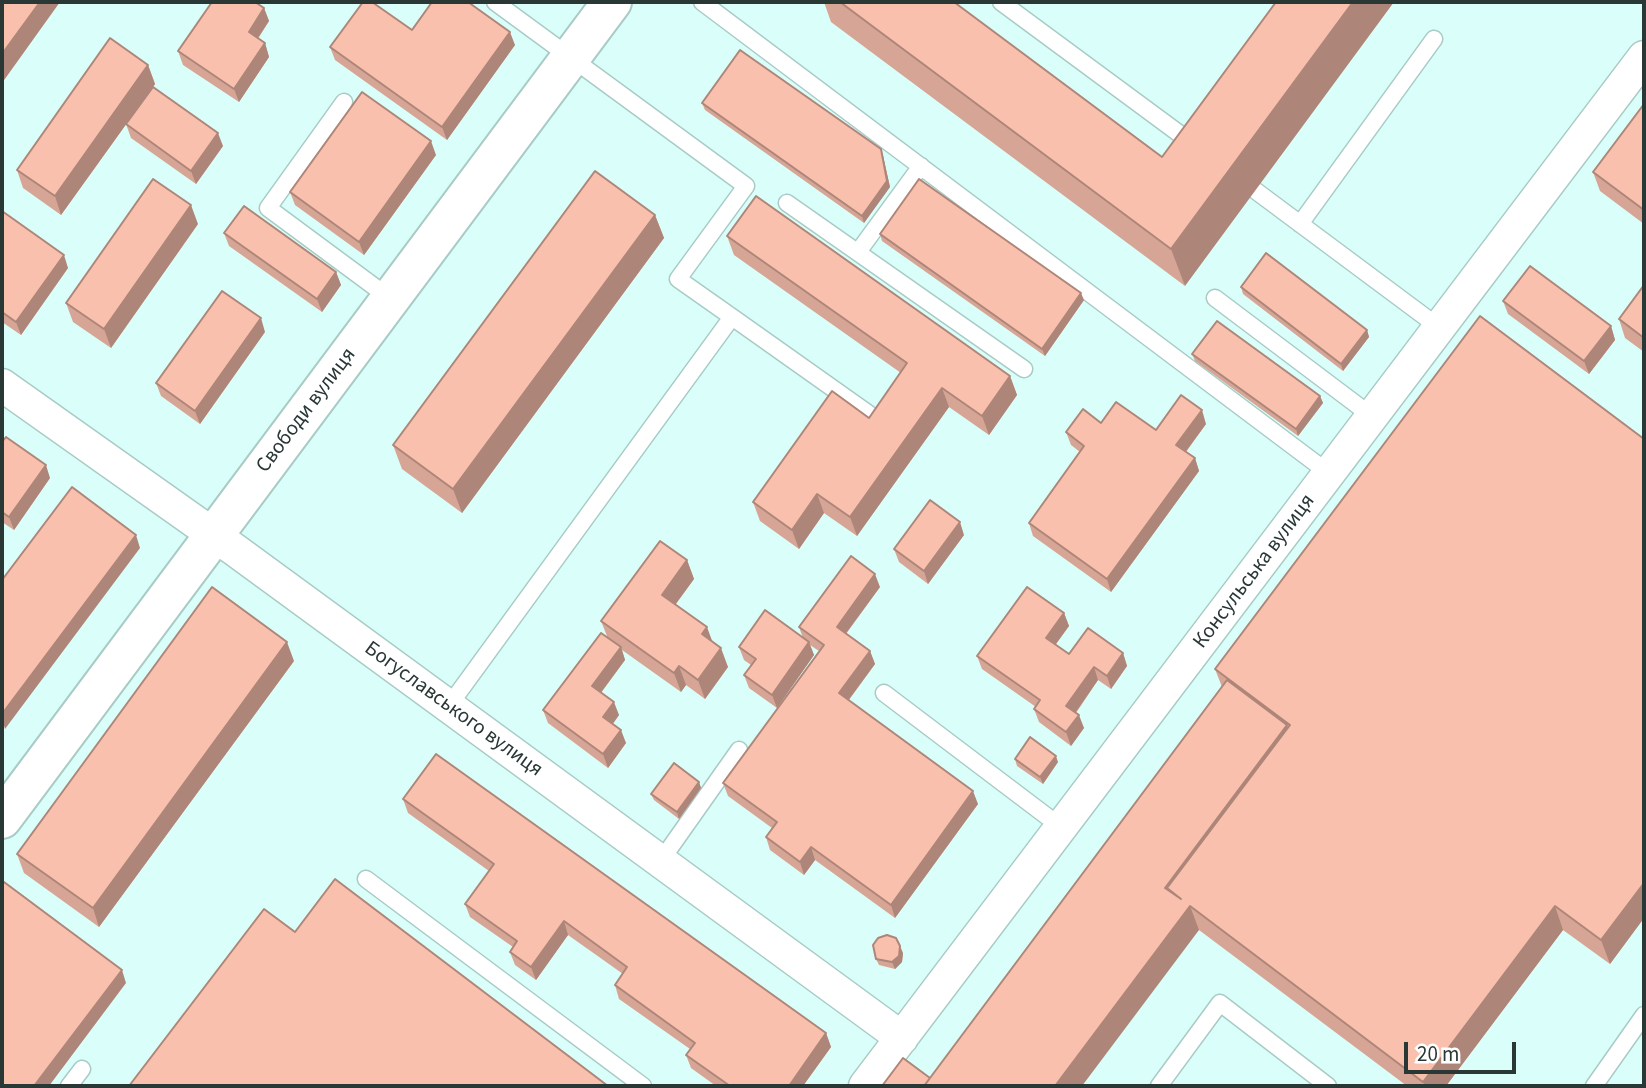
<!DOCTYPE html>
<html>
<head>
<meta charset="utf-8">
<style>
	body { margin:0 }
	#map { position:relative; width:1646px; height:1088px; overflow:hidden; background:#dafef9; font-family:"Source Sans 3",sans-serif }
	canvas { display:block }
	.frame { position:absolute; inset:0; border:4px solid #293735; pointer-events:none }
	.scale { position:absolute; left:1404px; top:1042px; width:112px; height:32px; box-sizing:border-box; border:4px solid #293735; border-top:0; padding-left:9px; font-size:21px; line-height:24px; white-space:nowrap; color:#293735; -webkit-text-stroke:5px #fff; paint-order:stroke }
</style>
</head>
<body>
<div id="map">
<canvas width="1646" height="1088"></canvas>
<div class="frame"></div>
<div class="scale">20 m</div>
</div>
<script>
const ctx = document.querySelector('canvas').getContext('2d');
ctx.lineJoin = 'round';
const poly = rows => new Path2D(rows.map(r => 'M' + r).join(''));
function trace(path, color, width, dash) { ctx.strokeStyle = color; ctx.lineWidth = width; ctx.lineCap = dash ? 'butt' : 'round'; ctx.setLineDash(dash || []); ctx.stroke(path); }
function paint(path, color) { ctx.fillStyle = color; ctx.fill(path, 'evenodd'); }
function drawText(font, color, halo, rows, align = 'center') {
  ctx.font = font + ' "Source Sans 3",sans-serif'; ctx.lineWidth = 5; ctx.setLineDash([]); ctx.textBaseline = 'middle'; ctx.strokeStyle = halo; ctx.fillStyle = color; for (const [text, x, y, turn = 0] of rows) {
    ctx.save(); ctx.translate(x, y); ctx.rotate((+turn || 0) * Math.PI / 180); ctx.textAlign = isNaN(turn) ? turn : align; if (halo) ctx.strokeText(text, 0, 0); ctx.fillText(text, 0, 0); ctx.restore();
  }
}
const service = poly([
	[702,2,1330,474],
	[1001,2,1196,146],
	[344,102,268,208,391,299],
	[1256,191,1440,328],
	[787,203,1024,369],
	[1300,224,1434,39],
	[858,252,921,166],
	[1215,298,1373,417],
	[732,317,869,414],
	[884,693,1061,827],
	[448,707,732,317,678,279,746,186,495,2],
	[660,862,739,750],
	[366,879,643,1086],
	[69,1086,82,1069],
	[1159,1086,1220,1003,1328,1086],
	[1594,1086,1644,1015]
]);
const minor = poly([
	[2,385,235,550,902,1038],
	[865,1086,1644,57]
]);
const secondary = poly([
	[2,819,612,2]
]);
trace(service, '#a8cbc6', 19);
trace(minor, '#a8cbc6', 35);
trace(secondary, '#a8cbc6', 42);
trace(service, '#fff', 16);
trace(minor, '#fff', 32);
trace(secondary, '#fff', 38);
paint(poly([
	[824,2,954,2,1162,157,1185,286,831,22],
	[264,8,269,21,258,39,265,43,269,57,239,102,183,65,178,51],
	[412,30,515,45,447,140,335,60,330,47],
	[148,65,155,84,61,215,23,188,17,170],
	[702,103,883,156,890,187,864,223,705,110],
	[1644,104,1644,224,1600,191,1593,172],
	[126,124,223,146,196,184,131,138],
	[436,155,364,255,295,205,290,192],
	[2,211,68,268,21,335,2,322],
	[655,215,664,238,462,513,402,469,393,445],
	[198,224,111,348,73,322,66,303],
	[224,233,336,272,341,285,322,312,229,246],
	[880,234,1084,300,1045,356,882,241],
	[727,236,1010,376,1017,395,989,435,949,407,857,536,824,513,799,549,760,521,753,502,869,418,901,373,734,255],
	[1644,285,1644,352,1625,338,1619,319],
	[1241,287,1367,330,1369,337,1343,371,1243,294],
	[1503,301,1611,326,1615,340,1589,374,1508,314],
	[265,332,200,424,161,396,156,383],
	[1192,354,1320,396,1323,403,1298,436,1195,361],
	[1101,423,1156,430,1206,424,1186,452,1195,458,1199,471,1111,592,1033,536,1029,523,1080,452,1071,445,1066,432],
	[1644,439,1644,918,1610,964,1563,930,1446,1086,1407,1086,1199,930,930,1078,1222,687,1215,669],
	[2,442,50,478,14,530,2,522],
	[964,535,928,584,899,562,894,549],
	[687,560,694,579,676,604,713,642,728,667,705,699,686,685,681,692,622,650,625,660,601,693,619,715,613,724,626,743,608,768,548,723,543,710,607,636,601,621],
	[880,587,846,634,870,651,875,664,849,700,978,804,895,918,815,860,804,875,770,850,766,837,772,828,728,796,723,783,819,651,810,645,814,655,777,708,749,688,744,675,751,665,744,660,739,647,803,638,799,627],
	[1064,613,1069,626,1055,645,1069,654,1123,653,1127,666,1111,689,1098,680,1076,713,1084,728,1071,746,1039,722,1034,709,1036,707,982,669,977,656],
	[294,661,99,927,24,873,17,854],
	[1015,759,1058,762,1043,784,1017,766],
	[699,782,701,788,679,819,654,800,651,794],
	[403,799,826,1033,831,1047,803,1086,716,1086,691,1068,686,1055,690,1049,619,999,615,985,623,974,568,935,536,980,515,965,510,952,513,947,470,917,465,904,489,871,408,813],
	[903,953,902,962,895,969,879,965,876,959]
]), '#d6a595');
paint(poly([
	[40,2,60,2,2,83,2,54],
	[1353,2,1394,2,1185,286,1171,249],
	[264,8,269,21,253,45,249,32],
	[510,32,515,45,447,140,442,127],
	[265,43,269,57,239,102,234,89],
	[148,65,155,84,61,215,55,196],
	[218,133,223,146,196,184,191,171],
	[431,141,436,155,364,255,359,242],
	[881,149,883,156,890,187,864,223,862,216],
	[191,205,198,224,111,348,104,329],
	[655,215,664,238,462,513,453,489],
	[64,255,68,268,21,335,16,322],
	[336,272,341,285,322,312,317,299],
	[1081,293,1084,300,1045,356,1042,349],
	[261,318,265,332,200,424,195,411],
	[1611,326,1615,340,1589,374,1584,361],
	[1367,330,1369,337,1343,371,1341,364],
	[1010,376,1017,395,989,435,982,416],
	[942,388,949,407,857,536,850,517],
	[1320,396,1323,403,1298,436,1296,429],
	[1202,410,1206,424,1181,458,1176,445],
	[1195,458,1199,471,1111,592,1107,579],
	[46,465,50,478,14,530,9,517],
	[817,494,824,513,799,549,792,530],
	[960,522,964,535,928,584,924,571],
	[136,535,140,548,5,729,2,719,2,714],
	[687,560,694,579,669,613,662,595],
	[875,574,880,587,841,640,837,627],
	[1064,613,1069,626,1051,651,1046,638],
	[707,627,714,646,702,634],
	[287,642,294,661,99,927,93,908],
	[809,642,814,655,777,708,772,695],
	[621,647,625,660,596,699,592,686],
	[721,648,728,667,705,699,698,680],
	[870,651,875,664,844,706,839,693],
	[1123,653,1127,666,1111,689,1107,676],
	[679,666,686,685,681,692,674,673],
	[1094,667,1098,680,1071,719,1066,706],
	[614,702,619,715,608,730,603,717],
	[1079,715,1084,728,1071,746,1066,732],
	[1287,725,1295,749,1167,888,1175,910,1165,888],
	[621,730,626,743,608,768,603,754],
	[1056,756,1058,762,1043,784,1040,777],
	[699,782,701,788,679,819,677,812],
	[973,791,978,804,895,918,891,905],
	[811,847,815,860,804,875,800,862],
	[1644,883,1644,918,1610,964,1601,940],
	[1190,906,1199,930,1082,1086,1055,1086],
	[1555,906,1563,930,1446,1086,1425,1086,1423,1082],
	[564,921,568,935,536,980,531,967],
	[900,946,903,953,902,962,895,969,892,962],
	[122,970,126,983,49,1086,34,1086],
	[826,1033,831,1047,803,1086,789,1086]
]), '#ae8679');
const building = poly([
	[2,2,40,2,2,54,2,2],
	[212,2,255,2,264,8,249,32,265,43,234,89,178,51,212,2],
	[363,2,372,2,412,30,432,2,468,2,510,32,442,127,330,47,363,2],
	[840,2,954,2,1162,157,1276,2,1353,2,1171,249,840,2],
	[110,38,148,65,55,196,17,170,110,38],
	[740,50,881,149,887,181,862,216,702,103,740,50],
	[153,87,218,133,191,171,126,124,153,87],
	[362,92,431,141,359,242,290,192,362,92],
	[1644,104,1644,210,1593,172,1644,104],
	[595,171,655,215,453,489,393,445,595,171],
	[153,179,191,205,104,329,66,303,153,179],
	[919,179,1081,293,1042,349,880,234,919,179],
	[756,196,1010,376,982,416,942,388,850,517,817,494,792,530,753,502,832,391,869,418,907,363,727,236,756,196],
	[244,206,336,272,317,299,224,233,244,206],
	[2,211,64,255,16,322,2,312,2,211],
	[1266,253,1367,330,1341,364,1241,287,1266,253],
	[1530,266,1611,326,1584,361,1503,301,1530,266],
	[1644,285,1644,338,1619,319,1644,285],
	[222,291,261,318,195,411,156,383,222,291],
	[1480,316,1644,439,1644,883,1601,940,1555,906,1423,1082,1190,906,1055,1086,924,1086,1227,680,1287,725,1165,888,1181,899,1167,888,1290,725,1215,669,1480,316],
	[1217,321,1320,396,1296,429,1192,354,1217,321],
	[1181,395,1202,410,1176,445,1195,458,1107,579,1029,523,1084,446,1066,432,1083,409,1101,423,1116,402,1156,430,1181,395],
	[6,437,46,465,9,517,2,512,2,442,6,437],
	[72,487,136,535,2,714,2,580,72,487],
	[930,500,960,522,924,571,894,549,930,500],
	[660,541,687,560,662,595,707,627,702,634,721,648,698,680,679,666,674,673,601,621,660,541],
	[851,556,875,574,837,627,870,651,839,693,973,791,891,905,811,847,800,862,766,837,777,822,723,783,824,645,799,627,851,556],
	[212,587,287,642,93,908,17,854,212,587],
	[1027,587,1064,613,1046,638,1069,654,1088,628,1123,653,1107,676,1094,667,1066,706,1079,715,1066,732,1034,709,1040,700,977,656,1027,587],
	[765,610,809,642,772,695,744,675,756,659,739,647,765,610],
	[601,633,621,647,592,686,614,702,603,717,621,730,603,754,543,710,601,633],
	[1030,737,1056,756,1040,777,1015,759,1030,737],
	[436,754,826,1033,789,1086,730,1086,686,1055,695,1043,615,985,627,967,564,921,531,967,510,952,517,941,465,904,494,864,403,799,436,754],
	[674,763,699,782,677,812,651,794,674,763],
	[335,879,608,1086,129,1086,264,909,295,932,335,879],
	[4,882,122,970,34,1086,2,1086,2,886,4,882],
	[887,935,896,938,900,946,899,956,892,962,876,959,873,945,878,938,887,935],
	[903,1058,930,1078,924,1086,882,1086,903,1058]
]);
paint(building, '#f9c0ad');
trace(building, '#ae8679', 2);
drawText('21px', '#293735', '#fff', [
	["Свободи вулиця",307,411,-53],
	["Консульська вулиця",1255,572,-53],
	["Богуславського вулиця",453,710,36]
]);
</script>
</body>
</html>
